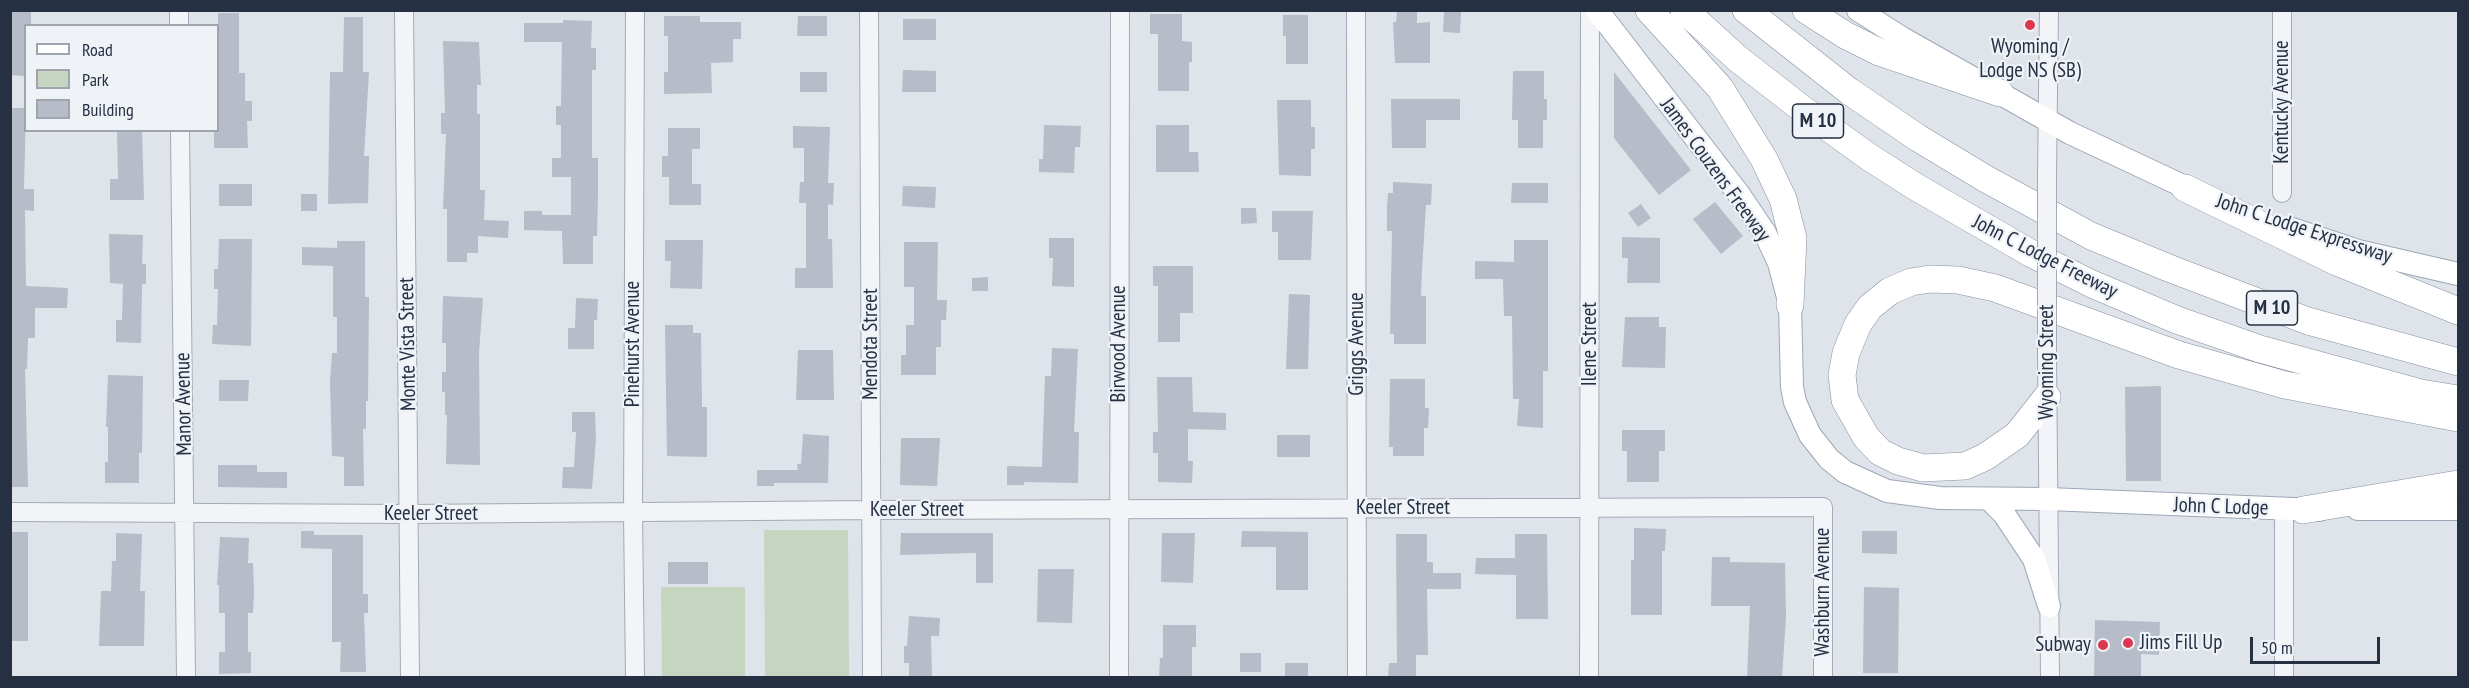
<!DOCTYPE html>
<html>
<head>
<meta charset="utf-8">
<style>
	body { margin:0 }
	#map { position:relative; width:2469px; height:688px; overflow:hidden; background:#dfe3ea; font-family:"PT Sans Narrow",sans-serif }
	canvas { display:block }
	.frame { position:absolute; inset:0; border:12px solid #263043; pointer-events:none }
	.legend { position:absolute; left:24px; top:24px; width:195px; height:108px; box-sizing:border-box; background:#eff2f7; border:2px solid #9fa4af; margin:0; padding:8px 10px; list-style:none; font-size:18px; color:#263043 }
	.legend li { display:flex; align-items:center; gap:12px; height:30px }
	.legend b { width:30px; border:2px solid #9fa4af }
	.scale { position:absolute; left:2250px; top:637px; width:130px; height:27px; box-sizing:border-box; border:3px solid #263043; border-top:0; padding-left:8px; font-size:18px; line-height:21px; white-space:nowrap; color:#263043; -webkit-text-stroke:4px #eff2f7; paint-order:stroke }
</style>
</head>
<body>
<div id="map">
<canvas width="2469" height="688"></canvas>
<div class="frame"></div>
<ul class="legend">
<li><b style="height:8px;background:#fff"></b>Road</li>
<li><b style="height:16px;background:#c5d5bf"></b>Park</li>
<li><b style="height:16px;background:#b6bcc8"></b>Building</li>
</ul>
<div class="scale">50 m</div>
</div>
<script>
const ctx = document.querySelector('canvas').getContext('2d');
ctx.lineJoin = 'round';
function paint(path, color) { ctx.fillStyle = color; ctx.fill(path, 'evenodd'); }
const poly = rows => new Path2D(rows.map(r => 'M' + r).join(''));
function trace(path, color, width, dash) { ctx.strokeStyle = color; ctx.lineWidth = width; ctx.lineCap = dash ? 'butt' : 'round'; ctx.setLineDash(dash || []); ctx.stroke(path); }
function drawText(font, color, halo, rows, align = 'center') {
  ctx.font = font + ' "PT Sans Narrow",sans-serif'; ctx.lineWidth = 4.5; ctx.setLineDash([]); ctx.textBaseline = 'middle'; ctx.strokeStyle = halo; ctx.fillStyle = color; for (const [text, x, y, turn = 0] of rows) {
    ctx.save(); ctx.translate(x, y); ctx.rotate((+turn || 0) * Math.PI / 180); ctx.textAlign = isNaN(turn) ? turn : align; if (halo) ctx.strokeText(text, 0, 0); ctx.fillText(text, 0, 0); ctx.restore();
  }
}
paint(poly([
	[764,530,848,530,849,677,765,677],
	[661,587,745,587,745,677,662,677]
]), '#c5d5bf');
paint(poly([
	[1397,11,1417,11,1417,23,1430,22,1430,63,1395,63,1393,22,1396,22],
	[10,12,31,12,31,26,26,26,25,32,25,76,10,75],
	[1444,12,1461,12,1460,33,1443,32],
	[218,13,239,13,239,73,245,73,245,101,252,101,252,121,247,121,248,148,214,148,214,130,218,130],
	[1150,14,1182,14,1182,41,1192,42,1192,62,1189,62,1189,91,1158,91,1158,34,1150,34],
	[1283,15,1308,15,1308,64,1286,64,1286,36,1283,36],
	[664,16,700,16,700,22,741,22,741,39,733,39,733,62,711,63,712,93,664,94,664,72,668,72,668,36,664,36],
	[798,16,827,16,827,36,797,36],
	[344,17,363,17,363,72,369,72,364,156,369,156,368,203,328,204,330,72,343,72],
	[903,19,936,19,936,40,903,40],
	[563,20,592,21,591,48,596,48,596,70,592,70,592,158,598,158,598,192,597,236,593,236,593,264,563,264,562,231,524,230,524,211,542,211,542,215,571,215,571,177,552,177,552,158,561,158,561,125,556,125,556,106,561,106,562,42,524,42,524,23,563,23],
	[443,41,479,42,481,85,477,85,477,114,480,114,480,190,485,190,484,220,509,221,508,238,478,236,478,253,467,253,467,262,447,262,447,209,443,209,446,134,441,134,441,113,445,113],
	[903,70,936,71,936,92,902,92],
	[1513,71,1544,71,1544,99,1547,99,1547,120,1543,120,1543,148,1518,148,1518,120,1512,120],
	[800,72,827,72,827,92,800,92],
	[1614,72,1691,170,1659,195,1614,138],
	[1391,99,1460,99,1460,120,1426,120,1426,148,1392,148],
	[1277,100,1311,100,1311,127,1315,127,1315,149,1311,149,1311,176,1279,175],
	[10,108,26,108,24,189,34,189,34,211,25,210,26,286,68,288,67,308,35,308,35,338,28,338,27,369,25,369,28,487,10,487],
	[1044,125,1081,126,1080,147,1075,147,1074,173,1039,172,1039,159,1043,159],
	[1156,125,1189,125,1189,152,1198,152,1199,172,1156,172],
	[793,126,830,127,828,183,834,183,833,205,828,204,828,239,832,239,833,288,795,288,795,268,806,268,806,203,799,203,800,182,804,182,804,148,793,148],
	[668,128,700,128,700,149,692,149,692,184,701,184,701,205,669,205,669,177,662,177,662,156,668,156],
	[117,130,142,130,144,200,110,200,110,179,118,179],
	[1393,182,1432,184,1431,205,1426,205,1422,270,1421,296,1426,296,1426,344,1394,344,1394,334,1390,334,1392,231,1387,231,1387,207,1388,193,1393,193],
	[1512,183,1548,183,1548,203,1511,203],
	[219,184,252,184,252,206,219,206],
	[903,186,936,187,935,208,902,206],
	[301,194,317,194,317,211,301,211],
	[1715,202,1743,236,1721,254,1693,219],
	[1641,204,1651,218,1638,227,1628,213],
	[1241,208,1256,208,1257,223,1241,224],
	[1272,211,1313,211,1311,260,1278,260,1278,232,1272,232],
	[109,234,143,235,142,264,146,264,146,284,142,284,141,343,116,342,116,320,122,320,123,284,110,283],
	[1622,237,1660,238,1660,283,1627,283,1628,258,1622,258],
	[1049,238,1074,238,1074,287,1052,286,1053,258,1049,258],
	[219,239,252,239,251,346,212,344,213,325,217,325,218,289,214,289,214,269,218,269],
	[665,240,703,240,702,289,670,288,671,261,665,261],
	[1514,240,1548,240,1548,371,1543,371,1543,428,1517,426,1519,399,1513,399,1512,316,1504,316,1503,279,1475,279,1475,261,1514,262],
	[337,241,365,241,365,297,369,297,368,401,366,401,366,429,363,429,364,486,344,486,344,457,332,456,330,382,332,353,337,353,337,317,333,317,333,266,302,265,302,247,337,248],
	[904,242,938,242,937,300,947,300,946,320,941,320,941,347,936,347,936,375,901,375,901,355,906,355,906,325,914,325,914,287,904,287],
	[1153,266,1193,266,1193,313,1180,313,1180,342,1158,342,1158,286,1153,286],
	[988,277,988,291,972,291,972,278],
	[1289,294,1310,295,1308,369,1286,369],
	[443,296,483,298,479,353,480,465,446,464,447,415,445,415,445,392,442,392,442,372,446,372,446,343,442,343],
	[576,298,598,299,597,320,594,320,594,349,568,349,568,328,575,328],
	[1625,317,1659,317,1659,327,1666,327,1665,368,1622,367],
	[665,325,693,325,693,333,701,333,702,407,707,407,707,457,667,456],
	[1052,348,1078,349,1074,432,1079,432,1078,483,1024,482,1024,485,1007,485,1007,466,1042,467,1045,376,1051,376],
	[798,350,833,350,834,400,796,400],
	[108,375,143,376,142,453,139,453,139,483,105,483,105,462,108,462,108,427,106,427],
	[1157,377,1192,377,1193,412,1226,413,1226,430,1188,429,1188,461,1193,461,1192,483,1158,482,1158,453,1153,453,1153,432,1158,432],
	[1390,379,1425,379,1425,408,1429,408,1428,428,1424,428,1424,456,1393,456,1393,447,1389,447],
	[219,380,249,380,248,401,219,401],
	[2161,386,2161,481,2126,481,2125,387],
	[572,412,595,412,596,439,592,489,562,488,563,467,574,467,576,432,572,432],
	[1622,430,1665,430,1665,451,1659,451,1659,482,1627,482,1627,451,1622,451],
	[803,434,829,436,828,483,774,483,774,486,757,486,757,470,798,470,797,464,801,464],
	[1277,435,1310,435,1310,457,1277,457],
	[901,438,940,438,937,486,900,485],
	[218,465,257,465,257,472,287,472,287,488,218,487],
	[1634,528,1666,529,1665,551,1662,551,1662,615,1631,615,1631,560,1634,560],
	[301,531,314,531,314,535,363,535,363,594,368,594,368,613,364,613,366,672,340,672,341,642,332,642,332,549,301,548],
	[1242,531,1308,532,1308,590,1276,590,1276,547,1241,547],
	[1862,531,1897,531,1897,554,1862,553],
	[10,532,28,532,28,641,10,641],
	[116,533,142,534,140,591,145,591,144,646,99,646,101,591,111,591,112,561,116,561],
	[901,533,993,533,993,583,976,583,976,553,900,555],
	[1162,533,1195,533,1193,583,1161,582],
	[1396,534,1427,534,1427,562,1433,562,1433,573,1461,573,1461,589,1427,589,1428,655,1416,655,1416,678,1388,678,1389,663,1397,663],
	[1515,534,1547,534,1548,619,1516,619,1516,575,1475,574,1476,558,1515,558],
	[220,537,249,538,248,563,253,563,254,593,253,613,248,613,248,652,251,652,251,673,219,674,219,652,225,652,225,613,219,613,219,585,217,585],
	[1712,557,1730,557,1730,562,1785,563,1786,617,1782,678,1747,678,1750,606,1711,606],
	[668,562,708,562,708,584,668,584],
	[1038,569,1074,569,1072,623,1037,622],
	[1864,587,1899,588,1898,673,1863,673],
	[909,616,940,618,939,636,931,636,932,678,909,678,909,663,904,663,904,646,907,646],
	[2095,620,2160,622,2159,655,2141,654,2141,678,2094,678],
	[1163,625,1196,625,1196,647,1192,647,1192,678,1159,678,1160,658,1163,658],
	[1240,653,1261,653,1261,672,1240,672],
	[1285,663,1308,663,1308,678,1285,678]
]), '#b6bcc8');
const minor = poly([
	[179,10,179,26],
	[404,10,410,678],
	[635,10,633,513,635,678],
	[869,10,872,678],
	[1356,10,1357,678],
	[180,130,186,678],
	[2047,174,2049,10],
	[2282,193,2282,10],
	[2047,353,2050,678],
	[2284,509,2284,678],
	[10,512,410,514,871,510,1823,507,1823,678],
	[1119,678,1120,10],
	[1589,678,1590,10]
]);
const major = poly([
	[1597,10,1738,193,1765,233,1779,263,1790,305,1792,387,1795,402,1810,435,1829,459,1845,472,1887,491,1940,498,2048,499,2319,510],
	[1858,10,1902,38,2070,133,2200,194],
	[2292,229,2358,251,2458,274],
	[1989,499,2004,514,2034,559,2049,606],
	[2358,509,2458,509]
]);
const highway = poly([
	[1649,10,1720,88,1764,159,1783,199,1793,238,1790,305],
	[1684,10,1738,59,1801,108,1869,157,1916,187,2032,254,2092,284,2177,320,2260,349,2421,393,2458,399],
	[1746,10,1849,91,1918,138,1986,179,2091,236,2171,269,2308,321,2458,362],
	[1806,10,1845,35,1879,52,2000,93],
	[2185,188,2337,262,2458,311],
	[2047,397,2017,435,1985,457,1965,466,1923,468,1898,461,1880,452,1866,437,1845,400,1842,375,1846,353,1858,324,1870,307,1890,291,1911,282,1930,279,1958,280,1995,288,2179,355,2285,385,2458,418],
	[2303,510,2458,484]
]);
trace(minor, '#a4aab5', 20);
trace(major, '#9da7b7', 24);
trace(highway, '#8590a2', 28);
trace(minor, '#f2f4f8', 18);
trace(major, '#fff', 22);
trace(highway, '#fff', 27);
const minorBridge = poly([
	[2047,353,2047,174]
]);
trace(minorBridge, '#a4aab5', 20, []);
trace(minorBridge, '#f2f4f8', 18);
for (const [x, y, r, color] of [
	[2030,25,6,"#db384f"],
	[2128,643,6,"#db384f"],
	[2103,645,6,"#db384f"]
]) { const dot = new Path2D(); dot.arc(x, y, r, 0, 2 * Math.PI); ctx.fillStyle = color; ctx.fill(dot); trace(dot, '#eff2f7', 2); }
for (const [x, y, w] of [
	[1818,121,51],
	[2272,308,51]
]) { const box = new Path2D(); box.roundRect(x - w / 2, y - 17, w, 34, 4.5); ctx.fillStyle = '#eff2f7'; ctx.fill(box); trace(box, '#263043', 1.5); }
drawText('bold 20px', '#263043', null, [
	["M 10",1818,121],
	["M 10",2272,308]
]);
drawText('21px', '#263043', '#eff2f7', [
	["Wyoming /",2030,47],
	["Lodge NS (SB)",2030,71],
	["Jims Fill Up",2140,643,"left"],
	["Subway",2091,645,"right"]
]);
drawText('21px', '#263043', '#eff2f7', [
	["Kentucky Avenue",2282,102,-90],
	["James Couzens Freeway",1715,170,54],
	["John C Lodge Expressway",2304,229,18],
	["John C Lodge Freeway",2045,257,27],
	["Monte Vista Street",408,344,-91],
	["Pinehurst Avenue",633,344,-90],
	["Mendota Street",871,344,-90],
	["Birwood Avenue",1119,344,-90],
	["Griggs Avenue",1357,344,-90],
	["Ilene Street",1590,344,-90],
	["Wyoming Street",2047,362,-90],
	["Manor Avenue",184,404,-91],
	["John C Lodge",2221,507,2],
	["Keeler Street",1403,508],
	["Keeler Street",917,510],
	["Keeler Street",431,514],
	["Washburn Avenue",1823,592,-90]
]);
</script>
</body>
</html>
